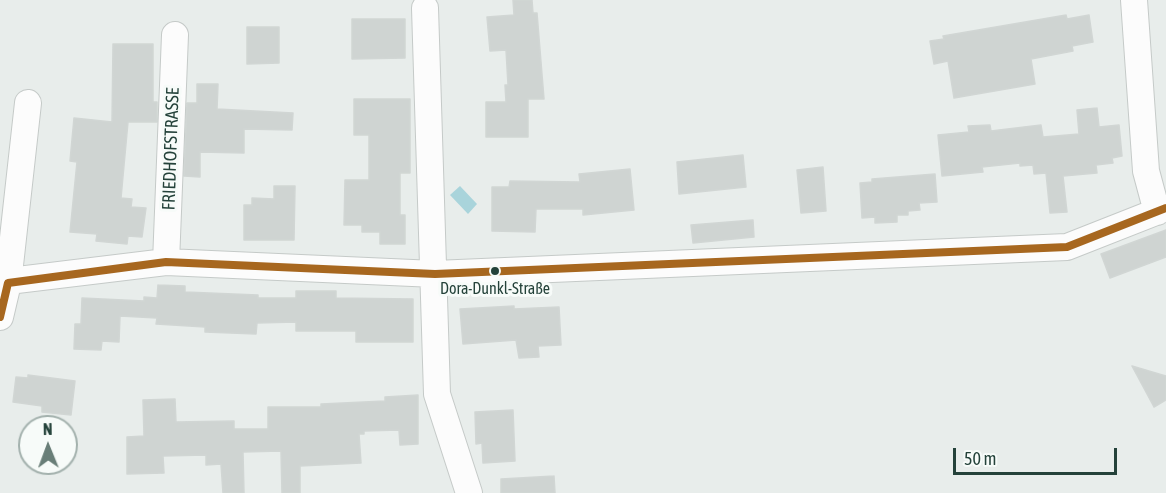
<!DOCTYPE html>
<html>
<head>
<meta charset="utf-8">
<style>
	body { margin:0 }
	#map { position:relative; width:1166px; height:493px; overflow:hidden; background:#e8edeb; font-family:"Asap Condensed",sans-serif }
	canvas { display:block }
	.north { position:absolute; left:18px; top:415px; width:60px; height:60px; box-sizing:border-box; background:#f7fbf9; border:2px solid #a3b1ad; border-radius:50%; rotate:359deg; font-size:16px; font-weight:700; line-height:24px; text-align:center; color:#24423a }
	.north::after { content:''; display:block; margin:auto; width:21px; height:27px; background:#697e78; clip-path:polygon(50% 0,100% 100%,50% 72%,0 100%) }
	.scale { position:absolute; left:953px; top:448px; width:164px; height:27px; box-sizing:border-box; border:3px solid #24423a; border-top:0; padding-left:8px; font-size:18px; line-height:21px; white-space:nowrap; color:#24423a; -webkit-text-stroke:4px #f7fbf9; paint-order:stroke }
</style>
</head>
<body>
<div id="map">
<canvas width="1166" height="493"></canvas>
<div class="north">N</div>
<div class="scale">50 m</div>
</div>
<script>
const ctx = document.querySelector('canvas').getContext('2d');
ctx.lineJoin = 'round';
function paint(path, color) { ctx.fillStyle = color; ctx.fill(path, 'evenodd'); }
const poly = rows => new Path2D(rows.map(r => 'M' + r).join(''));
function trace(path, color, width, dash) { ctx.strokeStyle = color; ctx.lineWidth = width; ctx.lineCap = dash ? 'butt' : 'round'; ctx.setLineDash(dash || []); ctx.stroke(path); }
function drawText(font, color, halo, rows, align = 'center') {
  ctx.font = font + ' "Asap Condensed",sans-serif'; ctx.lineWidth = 6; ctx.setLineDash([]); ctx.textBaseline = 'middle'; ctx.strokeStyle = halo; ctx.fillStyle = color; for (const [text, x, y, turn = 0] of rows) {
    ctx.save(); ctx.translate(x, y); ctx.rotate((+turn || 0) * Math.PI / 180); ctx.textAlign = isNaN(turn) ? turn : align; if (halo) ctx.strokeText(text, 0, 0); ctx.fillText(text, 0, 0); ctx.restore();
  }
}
paint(poly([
	[460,186,477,204,468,214,450,195]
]), '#a9d4db');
const building = poly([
	[513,0,532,0,533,13,537,13,544,99,528,99,528,137,486,137,486,102,506,102,505,85,508,85,506,50,490,51,487,17,514,15,513,0],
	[1066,15,1067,19,1089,15,1093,42,1072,46,1073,51,1031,59,1035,84,954,98,948,61,934,64,930,41,944,39,943,36,1066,15],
	[352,19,405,19,405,58,352,59,352,19],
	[247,27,279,27,279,63,247,64,247,27],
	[113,44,153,44,153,102,157,102,157,122,128,122,121,198,132,199,131,207,146,208,142,237,128,236,127,244,96,241,97,234,70,232,77,162,70,161,74,118,112,122,113,44],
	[197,84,218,84,217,109,293,113,292,130,244,129,244,153,200,152,200,177,184,176,187,103,197,103,197,84],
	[354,99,410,99,410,173,400,173,400,215,405,215,405,244,380,244,380,232,362,232,362,225,344,225,345,180,369,180,369,135,354,135,354,99],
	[1097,108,1099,127,1119,125,1122,156,1112,158,1113,163,1096,165,1097,173,1063,176,1067,212,1050,213,1046,173,1034,174,1033,165,1020,166,1020,163,982,167,983,172,942,176,938,135,969,132,968,126,990,125,991,131,1041,125,1043,137,1079,134,1077,110,1097,108],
	[743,155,746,187,679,194,677,162,743,155],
	[823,167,826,211,801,213,797,170,823,167],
	[630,169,634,210,583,215,583,209,536,209,535,232,492,231,492,187,509,187,510,181,580,182,579,174,630,169],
	[935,174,937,202,919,203,920,210,908,211,908,215,897,215,897,222,875,223,875,217,862,218,860,183,872,182,872,179,935,174],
	[274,186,295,186,294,240,244,240,244,205,252,205,252,198,274,199,274,186],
	[753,220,754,237,693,243,691,225,753,220],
	[1166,230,1166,257,1110,278,1101,254,1166,230],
	[158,285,185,286,185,292,258,295,258,298,296,298,296,291,336,291,336,298,413,299,413,342,356,342,356,331,296,331,296,322,257,323,256,334,205,332,205,327,156,324,157,318,120,316,119,342,102,341,101,350,74,349,75,324,81,324,82,298,144,301,144,297,157,298,158,285],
	[514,306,514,309,559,307,561,345,538,346,539,357,519,358,516,340,463,344,460,309,514,306],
	[1132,366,1166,376,1166,400,1154,407,1132,366],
	[28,375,75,381,71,415,42,412,42,406,13,402,16,377,28,378,28,375],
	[418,395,418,444,400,445,399,430,364,431,364,434,359,434,361,463,300,466,300,493,282,493,281,451,243,452,244,493,223,493,221,464,206,465,206,455,163,456,164,473,127,474,127,437,144,436,143,400,175,399,176,422,234,421,234,429,268,429,268,407,321,407,321,404,385,401,385,397,418,395],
	[513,410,515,461,483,463,482,443,476,444,475,412,513,410],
	[554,476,555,493,501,493,501,479,554,476]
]);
paint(building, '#cfd4d2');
trace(building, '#d1d6d4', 1.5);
const street = poly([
	[1134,0,1146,171,1157,212],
	[425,8,437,394,469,493],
	[166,262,175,35],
	[0,282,166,262,435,274,1067,247,1166,208],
	[0,317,8,283,28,103]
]);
trace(street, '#c5cac8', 28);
trace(street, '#fcfcfc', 26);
trace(poly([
	[0,317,8,283,166,262,435,274,1067,247,1166,208]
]), '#a7671f', 8);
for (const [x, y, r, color] of [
	[495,271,5,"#24423a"]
]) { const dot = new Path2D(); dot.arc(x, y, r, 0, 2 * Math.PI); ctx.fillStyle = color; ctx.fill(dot); trace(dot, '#f7fbf9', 2); }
drawText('16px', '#24423a', '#f7fbf9', [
	["Dora-Dunkl-Straße",495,289]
]);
drawText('18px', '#24423a', '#f7fbf9', [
	["FRIEDHOFSTRASSE",171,149,-88]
]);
</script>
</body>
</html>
